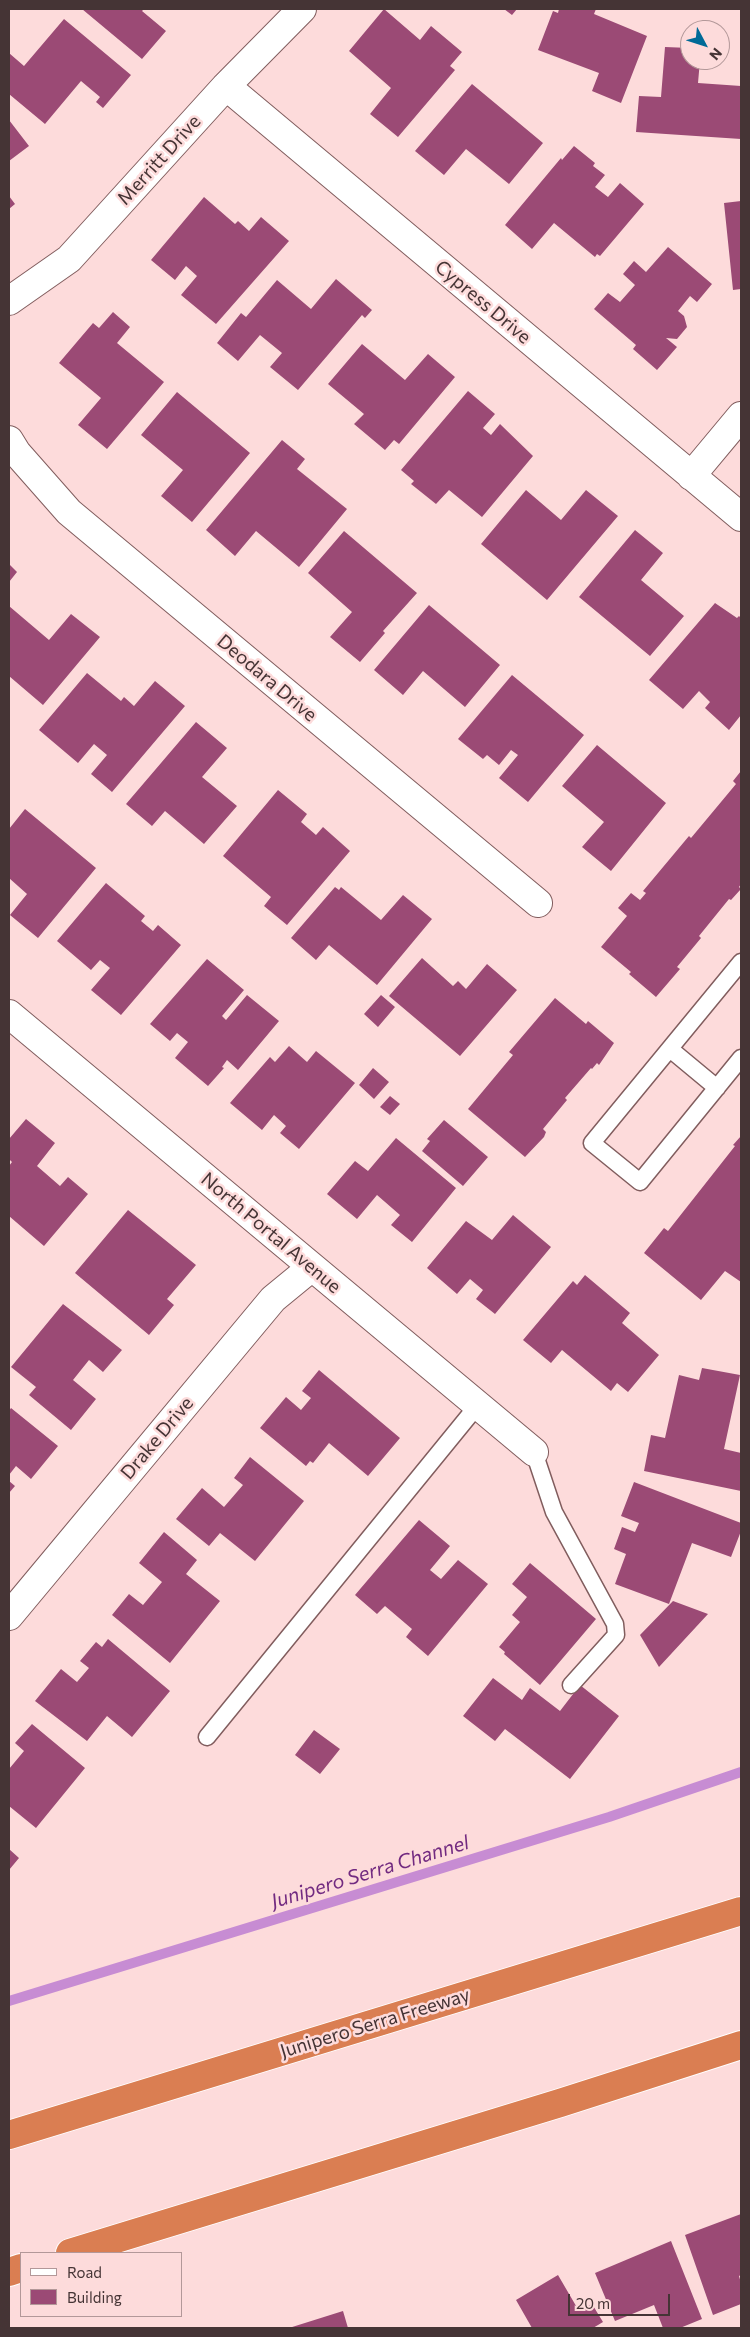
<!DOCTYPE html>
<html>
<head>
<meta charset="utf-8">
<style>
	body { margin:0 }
	#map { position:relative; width:750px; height:2337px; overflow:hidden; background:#fddbdb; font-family:Commissioner,sans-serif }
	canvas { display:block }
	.frame { position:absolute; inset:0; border:10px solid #453435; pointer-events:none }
	.legend { position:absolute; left:20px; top:2252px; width:162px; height:65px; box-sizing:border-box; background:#fddbdb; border:1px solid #b39899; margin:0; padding:6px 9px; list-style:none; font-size:15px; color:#453435 }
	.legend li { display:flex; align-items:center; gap:10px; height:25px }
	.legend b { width:25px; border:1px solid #b39899 }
	.north { position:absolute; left:680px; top:20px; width:50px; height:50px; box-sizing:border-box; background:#fddbdb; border:1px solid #b39899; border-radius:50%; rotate:130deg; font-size:14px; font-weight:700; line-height:20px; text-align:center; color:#453435 }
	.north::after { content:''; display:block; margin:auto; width:18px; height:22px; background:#006a97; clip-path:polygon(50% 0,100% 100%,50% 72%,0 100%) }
	.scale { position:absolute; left:568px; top:2294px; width:102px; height:22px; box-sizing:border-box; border:2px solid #453435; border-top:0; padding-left:6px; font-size:15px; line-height:18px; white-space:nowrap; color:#453435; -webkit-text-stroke:4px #fddbdb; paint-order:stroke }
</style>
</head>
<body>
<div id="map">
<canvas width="750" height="2337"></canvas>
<div class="frame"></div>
<ul class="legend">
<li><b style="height:6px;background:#fff"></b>Road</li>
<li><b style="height:14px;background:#9b4a75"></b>Building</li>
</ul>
<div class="north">N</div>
<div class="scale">20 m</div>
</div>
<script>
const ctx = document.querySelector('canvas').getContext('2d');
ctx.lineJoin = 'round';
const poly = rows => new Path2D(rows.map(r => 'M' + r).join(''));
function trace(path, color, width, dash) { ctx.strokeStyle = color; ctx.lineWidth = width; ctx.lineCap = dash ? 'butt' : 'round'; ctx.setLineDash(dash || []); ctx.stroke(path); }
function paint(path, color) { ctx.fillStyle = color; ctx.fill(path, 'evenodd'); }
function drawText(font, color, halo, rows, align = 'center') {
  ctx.font = font + ' Commissioner,sans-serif'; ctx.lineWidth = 5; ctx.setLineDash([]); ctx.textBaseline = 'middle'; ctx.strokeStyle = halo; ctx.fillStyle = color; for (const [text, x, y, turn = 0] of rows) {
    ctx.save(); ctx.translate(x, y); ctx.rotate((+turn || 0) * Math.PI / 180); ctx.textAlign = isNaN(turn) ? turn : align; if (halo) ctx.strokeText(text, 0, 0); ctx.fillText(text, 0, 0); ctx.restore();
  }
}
trace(poly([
	[9,2001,609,1817,741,1772]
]), '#c78cd3', 10);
paint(poly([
	[82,9,144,9,142,11,166,31,142,59],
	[384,9,420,40,431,26,462,52,450,66,455,70,398,137,370,114,391,88,349,51],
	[504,9,517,9,512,15],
	[559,9,596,9,594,14,647,36,621,103,592,91,599,73,538,50,553,11,558,13],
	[64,19,131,75,103,108,96,102,100,97,81,81,45,124,9,94,9,53,24,66],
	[665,47,690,48,690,60,700,60,698,83,741,86,741,139,636,132,639,96,661,97],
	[472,84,543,143,509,184,466,149,444,175,415,151],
	[9,120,29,146,9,161],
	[574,146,595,163,593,166,605,175,595,187,608,197,620,183,644,204,600,256,597,254,595,257,554,223,532,249,505,225,561,158,562,160],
	[9,196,15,204,9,209],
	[204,197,235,224,238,221,249,231,261,217,289,241,216,324,181,295,197,276,186,266,175,280,151,260],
	[741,201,741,289,733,290,724,203],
	[668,247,712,284,697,302,690,296,678,311,684,316,687,327,677,339,666,338,677,347,657,370,633,349,636,345,594,309,608,293,620,302,635,285,623,274,634,261,646,272],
	[336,279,372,310,365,318,362,315,298,390,270,367,282,353,260,335,238,361,217,343,241,313,246,317,277,280,311,309],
	[113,312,130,327,117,343,164,382,107,449,78,425,101,398,59,363,93,323,99,328],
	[362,344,405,380,428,354,455,377,399,444,394,440,385,450,354,424,364,414,328,384],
	[468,391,495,414,483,428,491,435,500,424,533,456,482,517,449,490,436,504,411,484,414,481,401,470],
	[177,392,250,453,192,522,161,496,183,470,141,435],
	[282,440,305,459,297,469,347,509,299,567,256,531,235,556,206,530],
	[526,490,561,520,586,490,618,516,547,600,481,544],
	[635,530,663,553,641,580,684,616,650,656,579,597],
	[344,531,417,593,383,631,385,633,360,662,330,637,352,612,308,573],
	[9,564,17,572,9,582],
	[715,603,737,618,739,616,741,618,741,715,729,730,705,708,710,702,699,691,683,709,649,680],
	[429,605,500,665,465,707,423,671,403,695,374,670],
	[9,606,49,640,71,614,100,637,43,705,9,676],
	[87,673,121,701,124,697,134,706,155,681,185,706,112,792,91,774,107,755,94,744,78,763,39,730],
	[512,675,584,735,528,802,499,778,518,755,511,750,499,765,487,755,483,759,458,739],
	[196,722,227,748,202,777,237,806,204,844,165,811,152,826,126,804],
	[597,745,666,803,611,871,582,847,604,822,562,786],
	[741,771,741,884,739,887,741,889,731,900,729,899,699,936,701,938,677,967,680,969,656,997,629,974,631,972,601,947,627,916,618,908,631,893,640,900,646,893,643,891,689,836,691,838,736,784,733,781],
	[278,790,307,814,301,822,316,835,323,827,350,851,287,925,264,906,271,897,223,856],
	[25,809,96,868,38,938,10,915,27,894,9,878,9,829],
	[106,883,145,916,141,921,153,931,158,925,181,945,121,1015,91,990,110,968,100,960,91,970,57,941],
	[335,887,339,890,341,887,381,920,403,895,432,919,377,985,329,945,316,960,291,938],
	[422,958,453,986,458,981,466,989,487,964,517,990,460,1056,389,996],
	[207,959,244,990,222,1016,226,1020,247,995,279,1021,238,1070,227,1060,222,1067,224,1068,208,1086,175,1058,188,1042,177,1033,170,1041,150,1024],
	[381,995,395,1007,378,1027,364,1014],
	[555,998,586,1024,588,1021,614,1043,599,1065,597,1063,592,1069,591,1068,565,1098,567,1100,543,1129,546,1132,544,1137,525,1157,468,1109,513,1055,509,1052],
	[289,1046,307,1062,316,1051,355,1083,299,1149,280,1133,286,1126,274,1115,262,1130,230,1103,270,1057,275,1062],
	[373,1068,389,1082,374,1099,359,1085],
	[390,1096,400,1104,390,1115,380,1107],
	[26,1119,55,1143,37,1166,60,1186,68,1177,88,1194,44,1246,9,1216,9,1166,12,1162,9,1159,9,1139],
	[444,1120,488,1157,463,1186,422,1151,430,1141,427,1139],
	[741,1136,741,1282,725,1271,701,1300,644,1253,664,1228,668,1231,735,1146,733,1145],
	[396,1138,456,1188,412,1242,391,1225,400,1215,377,1195,357,1219,327,1194,355,1161,368,1171],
	[128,1210,196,1265,167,1299,174,1305,149,1335,75,1273],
	[513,1215,551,1247,495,1314,476,1299,483,1290,470,1279,457,1294,427,1268,466,1221,492,1240],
	[585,1275,630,1313,622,1323,659,1355,628,1392,617,1383,611,1391,562,1350,551,1363,523,1340,573,1281,577,1285],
	[63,1304,122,1350,103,1372,89,1360,73,1380,96,1399,71,1430,29,1395,36,1387,11,1367],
	[702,1368,740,1375,724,1449,741,1453,741,1491,644,1471,651,1435,665,1438,679,1375,699,1380],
	[319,1370,400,1438,368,1476,329,1443,313,1463,310,1461,306,1466,260,1428,286,1397,301,1410,311,1398,302,1391],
	[11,1408,58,1446,31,1479,16,1466,9,1475,9,1411],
	[250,1457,304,1501,255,1561,220,1533,209,1546,176,1519,202,1488,224,1507,243,1485,234,1478],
	[9,1481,15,1486,9,1493],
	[634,1482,741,1523,741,1531,731,1557,692,1543,669,1604,615,1584,626,1554,614,1549,622,1527,635,1532,639,1523,621,1516],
	[419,1520,450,1546,430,1570,441,1579,458,1560,488,1584,428,1656,406,1637,412,1629,385,1606,377,1614,355,1595],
	[164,1532,197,1560,186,1574,220,1601,170,1663,112,1615,129,1594,143,1605,162,1582,139,1563],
	[530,1563,596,1619,540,1685,504,1654,505,1652,499,1647,520,1622,512,1615,527,1597,512,1584],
	[673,1601,708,1614,659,1667,640,1635],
	[108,1639,170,1691,132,1737,107,1716,87,1741,35,1701,61,1669,77,1682,89,1668,80,1661,96,1642,102,1647],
	[493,1678,522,1700,530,1688,560,1711,580,1685,619,1716,570,1779,505,1729,495,1741,463,1716],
	[32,1724,85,1768,36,1828,9,1806,9,1769,24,1751,15,1743],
	[314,1730,340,1749,320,1774,295,1755],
	[9,1849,19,1858,9,1870],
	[741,2214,741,2275,739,2276,741,2283,741,2304,713,2315,685,2235],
	[671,2241,702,2319,680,2328,663,2328,654,2305,615,2321,595,2273],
	[558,2275,579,2311,592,2304,603,2322,593,2328,532,2328,516,2300],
	[343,2311,348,2328,289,2328]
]), '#9b4a75');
const lane = poly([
	[741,962,592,1143,640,1182,741,1058],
	[670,1049,717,1088],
	[534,1452,554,1512,615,1624,616,1635,571,1685],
	[207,1737,477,1406]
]);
const street = poly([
	[226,86,741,517],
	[9,301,69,259,226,86,302,9],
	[9,440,17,453,69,512,538,903],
	[691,476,741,416],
	[9,1014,534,1452],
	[9,1616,273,1299,312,1267]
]);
const highway = poly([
	[9,2135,741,1911],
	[70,2253,560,2103,741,2045],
	[9,2272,21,2268]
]);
trace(lane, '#815d5e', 19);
trace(street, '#815d5e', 30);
trace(highway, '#fff', 30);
trace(lane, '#fff', 16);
trace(street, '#fff', 28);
trace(highway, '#da7e52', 28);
drawText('19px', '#453435', '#fddbdb', [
	["Merritt Drive",159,160,-48],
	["Cypress Drive",483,302,40],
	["Deodara Drive",267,678,40],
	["North Portal Avenue",271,1233,40],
	["Drake Drive",157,1438,-50],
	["Junipero Serra Freeway",375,2023,-17]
]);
drawText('italic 20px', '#722a80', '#fddbdb', [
	["Junipero Serra Channel",370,1872,-17]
]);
</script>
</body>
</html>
